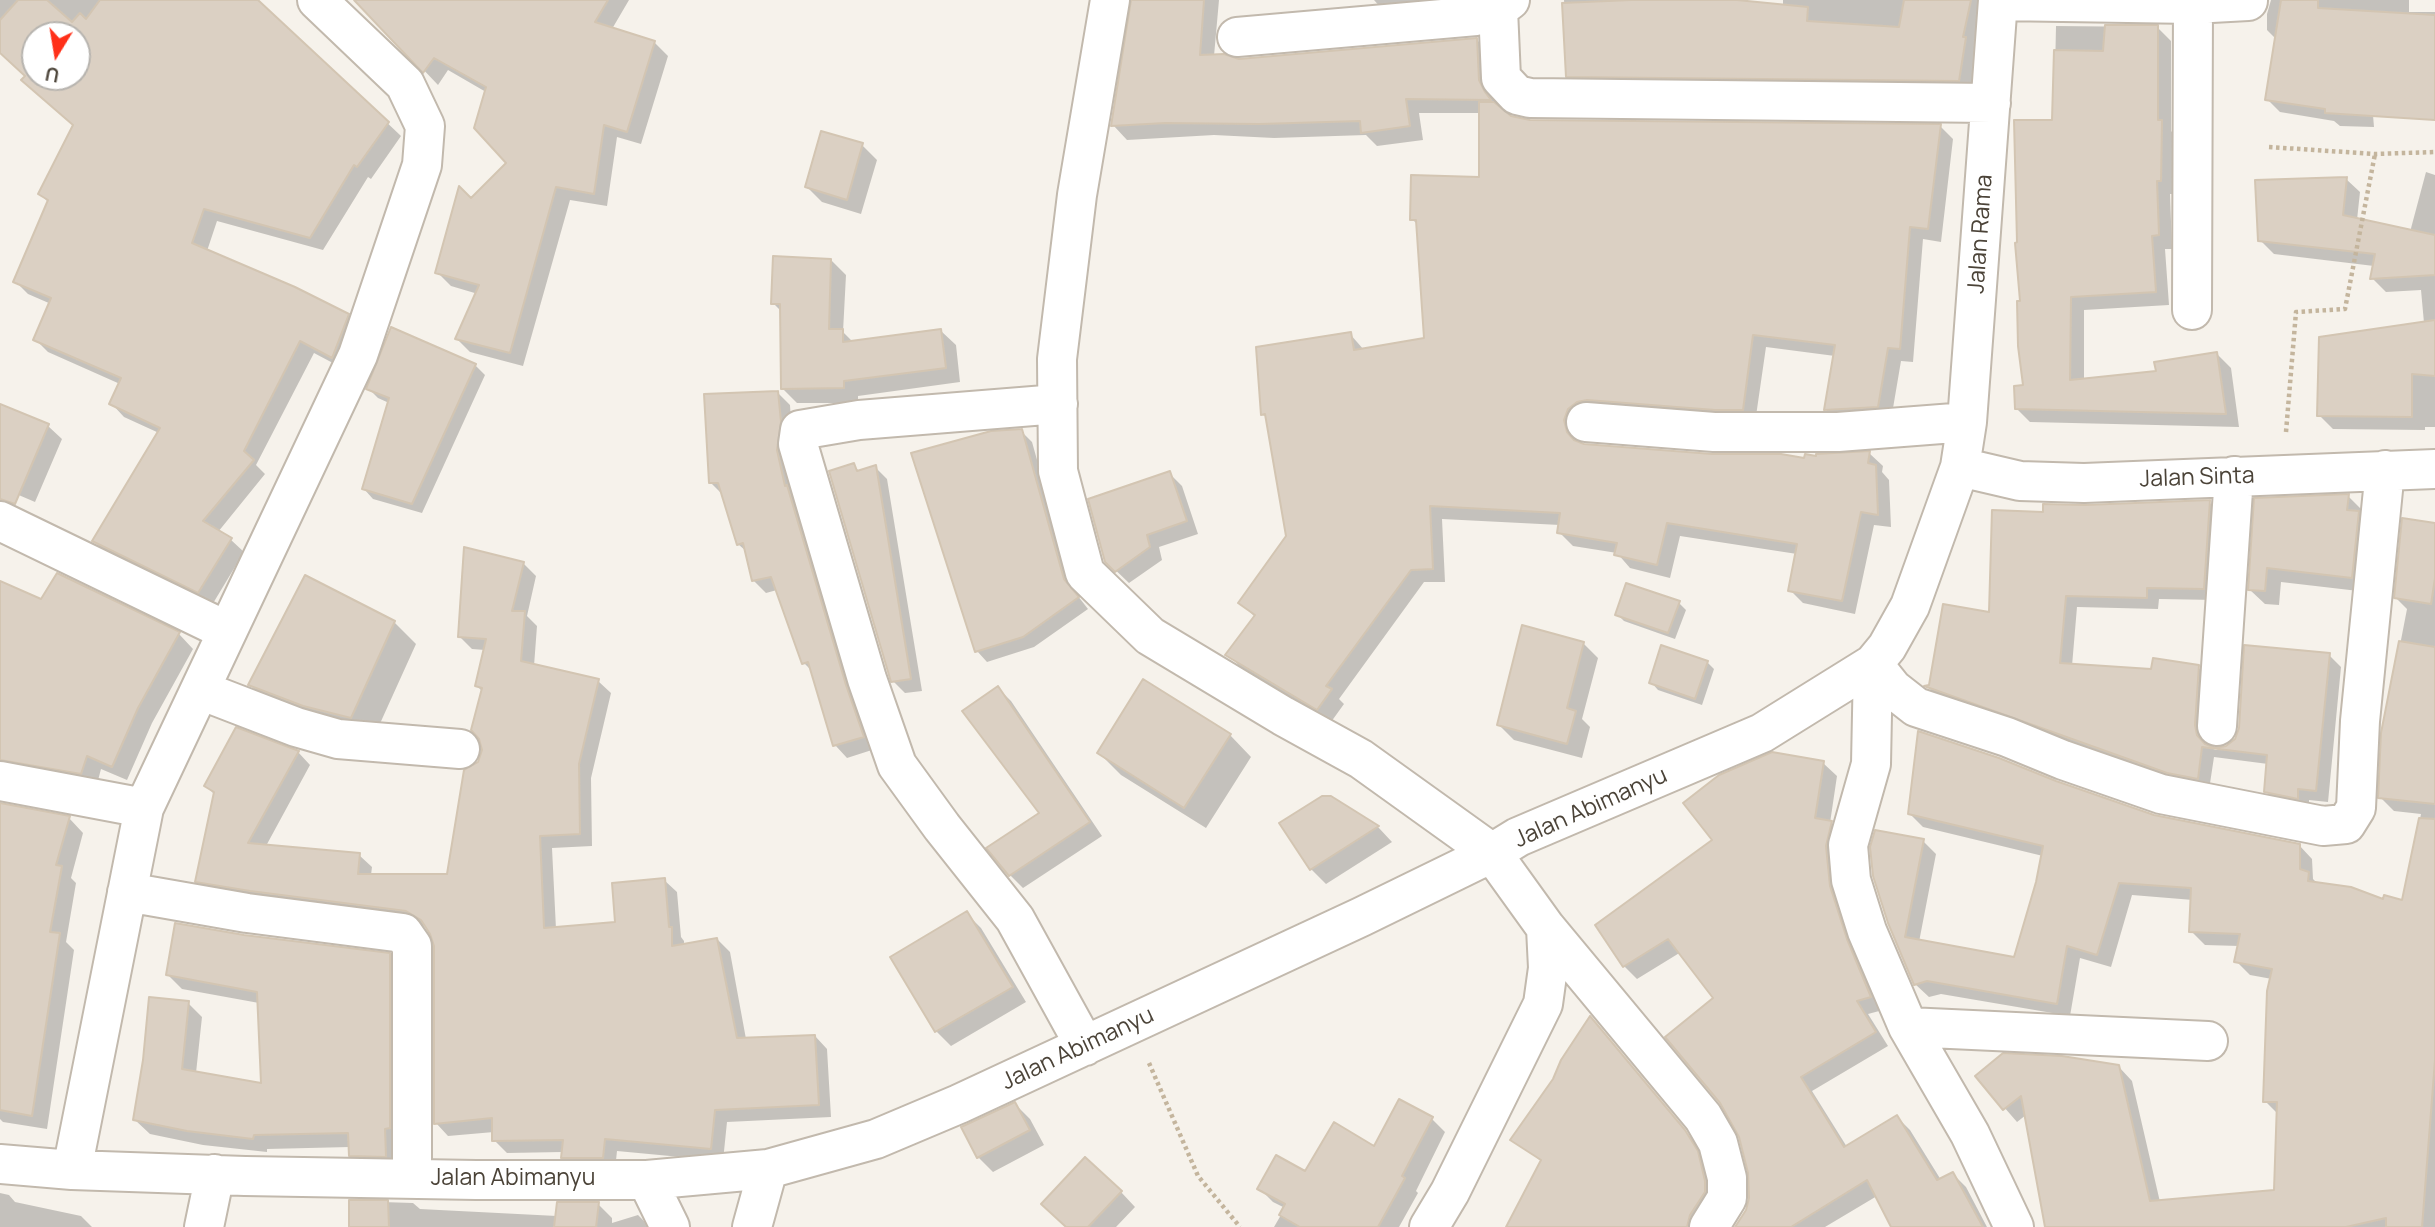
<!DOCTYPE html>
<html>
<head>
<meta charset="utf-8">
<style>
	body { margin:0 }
	#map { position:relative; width:2435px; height:1227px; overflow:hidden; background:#f6f2eb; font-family:Manrope,sans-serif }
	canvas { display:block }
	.north { position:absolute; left:21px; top:21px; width:70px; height:70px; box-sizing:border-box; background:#fff; border:2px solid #b7b4af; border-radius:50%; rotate:191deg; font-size:19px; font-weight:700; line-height:28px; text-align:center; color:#4b4338 }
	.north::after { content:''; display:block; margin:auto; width:24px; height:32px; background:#ff3019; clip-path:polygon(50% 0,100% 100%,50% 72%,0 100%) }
</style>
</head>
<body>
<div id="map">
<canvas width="2435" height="1227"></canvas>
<div class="north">U</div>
</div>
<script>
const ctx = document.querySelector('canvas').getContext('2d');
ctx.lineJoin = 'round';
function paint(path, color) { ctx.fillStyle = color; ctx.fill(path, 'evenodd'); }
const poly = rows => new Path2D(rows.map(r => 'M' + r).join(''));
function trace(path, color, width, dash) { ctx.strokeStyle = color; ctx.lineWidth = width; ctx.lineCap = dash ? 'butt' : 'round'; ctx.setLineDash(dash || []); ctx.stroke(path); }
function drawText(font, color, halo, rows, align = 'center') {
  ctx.font = font + ' Manrope,sans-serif'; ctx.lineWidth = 5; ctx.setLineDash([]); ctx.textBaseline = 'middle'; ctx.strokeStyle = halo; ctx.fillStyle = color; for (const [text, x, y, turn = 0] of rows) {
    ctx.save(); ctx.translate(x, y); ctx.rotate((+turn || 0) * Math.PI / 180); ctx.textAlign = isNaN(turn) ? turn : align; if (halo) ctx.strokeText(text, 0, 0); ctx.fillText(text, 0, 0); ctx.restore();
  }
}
paint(poly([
	[0,0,258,0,401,136,371,179,368,177,323,250,217,221,207,251,348,316,361,329,346,370,314,353,256,465,265,474,218,532,230,539,244,552,212,605,107,554,94,541,159,433,124,417,111,403,120,384,48,352,35,339,51,304,28,294,15,281,49,203,40,194,75,126,27,76,0,53],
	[35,35,77,35,77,77,35,77],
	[357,0,629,0,612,29,654,42,668,56,641,144,617,137,607,206,570,200,523,366,470,352,457,339,478,294,451,286,437,272,472,200,509,163,486,92,448,70,438,85],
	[1133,0,1219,0,1214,56,1239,61,1477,40,1491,54,1493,96,1498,108,1511,118,1530,122,1940,126,1953,139,1941,242,1923,239,1913,362,1901,361,1891,420,1839,423,1826,410,1835,356,1766,347,1755,423,1577,434,1579,444,1712,456,1806,460,1869,453,1883,466,1882,472,1889,480,1891,527,1874,525,1855,614,1803,603,1790,590,1797,554,1680,536,1670,578,1630,568,1617,553,1573,546,1559,532,1560,525,1442,519,1445,582,1424,582,1339,699,1344,704,1331,722,1241,668,1228,654,1255,617,1241,603,1287,537,1268,419,1263,414,1350,334,1364,350,1425,340,1418,225,1412,219,1480,178,1480,113,1419,113,1423,140,1377,146,1366,135,1274,138,1214,135,1127,140,1113,125],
	[1374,0,1505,0,1388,16],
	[1564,0,1726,0,1783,6,1783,0,1986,0,1971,93,1581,88,1568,76],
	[2271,0,2409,0,2409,12,2435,12,2435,102,2373,115,2374,127,2340,126,2334,121,2280,112,2267,99,2276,39,2267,30,2267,14],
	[2056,26,2157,27,2171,41,2171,131,2175,135,2174,194,2170,194,2172,249,2165,249,2169,305,2084,310,2084,381,2158,373,2217,354,2231,368,2239,427,2030,422,2016,408,2025,387,2022,303,2054,121],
	[862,145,877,160,861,214,822,202,807,187],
	[2426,172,2435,175,2435,427,2425,427,2425,430,2333,429,2319,415,2424,323,2421,290,2386,292,2372,278,2374,266,2274,254,2260,240,2346,179,2360,192,2357,220,2410,232],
	[831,260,846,275,843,332,853,342,941,331,956,345,960,382,858,396,858,403,797,403,782,388,782,312,773,303],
	[475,365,485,375,422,513,373,499,364,489,389,403,378,398,368,388],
	[778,393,790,405,792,436,875,749,847,758,835,745,813,672,804,663,777,590,766,593,753,580,747,552,738,544,724,496,710,482],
	[0,406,48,426,62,439,35,502,0,487],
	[1021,431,1032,442,1074,591,1088,609,1034,647,987,662,977,651],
	[853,465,860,472,875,467,887,479,922,691,905,693,893,681],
	[1169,473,1182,486,1198,534,1159,547,1162,560,1129,583,1106,561],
	[2348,496,2363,511,2367,592,2281,582,2279,605,2265,604,2250,590,2256,500],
	[2209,502,2220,513,2216,600,2159,599,2158,609,2077,607,2072,666,2152,671,2198,667,2210,679,2206,737,2208,747,2216,750,2227,747,2329,655,2341,667,2328,802,2309,800,2309,809,2278,803,2266,791,2268,764,2214,757,2209,790,2180,784,1938,697,1928,687,1990,614,2044,514,2085,507],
	[2435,525,2435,1227,2047,1227,2026,1115,2017,1122,1977,1076,2119,1067,2132,1081,2160,1202,2276,1191,2278,1114,2265,1101,2272,979,2250,975,2236,961,2239,946,2205,945,2191,931,2193,900,2132,895,2111,967,2080,958,2070,1016,1941,994,1929,997,1915,984,1889,923,1923,841,1936,854,1919,942,2015,959,2038,883,2043,856,1923,827,1910,814,2055,782,2154,816,2299,845,2312,859,2313,879,2318,884,2384,901,2403,902,2421,814,2394,811,2380,797,2383,733,2407,609,2396,598],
	[523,563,536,576,527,616,537,626,534,666,598,681,611,693,591,778,592,846,552,848,556,929,617,923,664,880,677,892,681,937,684,941,684,946,717,939,730,952,746,1039,815,1036,827,1049,831,1117,727,1122,723,1161,617,1151,615,1170,576,1170,563,1157,563,1152,507,1153,494,1140,494,1132,448,1136,436,1123,436,946,432,933,426,926,210,894,197,881,215,795,206,786,298,752,310,765,266,846,359,855,372,867,371,875,449,875,484,750,483,692,476,685,485,650,472,649,460,637],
	[0,583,41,602,179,634,193,649,152,723,127,780,101,769,96,788,0,780],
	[1679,603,1686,610,1675,639,1624,621,1617,614],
	[394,622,416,644,373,739,272,706,250,685],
	[1583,643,1598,658,1582,719,1590,727,1582,758,1514,740,1499,725],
	[1707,662,1714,669,1702,705,1658,690,1651,682],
	[998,688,1011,701,1102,836,1023,888,1010,875,1041,813],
	[1230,735,1251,757,1206,828,1121,775,1099,753],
	[1823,763,1837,776,1830,823,1844,836,1883,1010,1868,1014,1888,1046,1812,1091,1847,1147,1897,1117,1910,1130,1941,1180,1953,1174,1966,1187,1987,1227,1893,1227,1877,1196,1825,1227,1762,1227,1751,1198,1751,1177,1716,998,1681,952,1637,979,1624,966],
	[1331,798,1378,827,1392,842,1326,884,1311,869,1282,823],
	[0,805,69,818,83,833,71,878,76,883,66,942,74,950,47,1129,3,1122,0,1119],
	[966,913,981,928,1026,1002,951,1046,936,1031],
	[244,936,389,955,404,970,400,1170,365,1170,350,1155,350,1147,267,1149,267,1152,203,1145,150,1134,135,1120,188,1003,202,1017,196,1073,263,1085,259,1003,182,989,168,975],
	[1591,1018,1694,1141,1706,1162,1714,1191,1698,1227,1508,1227,1542,1162,1513,1139,1555,1079],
	[1015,1104,1030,1119,1044,1145,993,1172,978,1157],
	[1431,1118,1445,1132,1416,1191,1418,1193,1399,1227,1274,1227,1285,1208,1273,1202,1259,1188,1375,1148],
	[1121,1192,1135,1207,1116,1227,1067,1227],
	[0,1193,9,1195,15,1202,81,1216,92,1227,0,1227],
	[351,1201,413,1203,420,1209,557,1216,598,1204,612,1218,612,1223,638,1215,650,1227,351,1227]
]), '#0003');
const building = poly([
	[18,0,47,0,72,22,80,13,86,19,100,0,258,0,389,122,357,167,354,165,310,238,204,209,192,243,295,287,349,314,332,358,300,341,244,451,254,460,203,521,232,538,198,593,92,541,160,428,109,404,121,378,33,340,51,298,13,282,48,200,38,194,73,125,21,80,25,76,0,53,0,20,18,0],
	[35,35,77,35,77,77,35,77,35,35],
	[354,0,608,0,595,22,655,41,627,132,604,125,594,194,556,187,510,353,455,339,479,285,435,273,459,186,471,198,506,163,474,128,486,87,434,58,423,73,354,0],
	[1131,0,1204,0,1200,55,1224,54,1239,59,1477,38,1479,80,1485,92,1491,100,1406,99,1410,126,1361,133,1360,121,1259,124,1165,123,1111,126,1131,0],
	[1631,0,1737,0,1808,7,1807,21,1899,27,1904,0,1971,0,1963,37,1966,37,1959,81,1566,77,1562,3,1631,0],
	[2281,0,2318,0,2318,8,2435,15,2435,120,2325,113,2325,109,2265,100,2281,0],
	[2105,25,2158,25,2158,120,2162,120,2161,181,2157,181,2159,235,2152,236,2156,292,2071,297,2070,380,2156,371,2154,362,2217,352,2226,414,2015,409,2014,386,2023,385,2018,346,2017,301,2020,301,2015,243,2017,242,2014,120,2052,120,2054,50,2103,51,2105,25],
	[1479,102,1494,102,1511,116,1530,120,1941,124,1928,229,1910,227,1900,349,1888,348,1878,407,1824,410,1835,345,1753,335,1743,410,1715,410,1587,400,1577,402,1568,409,1564,420,1567,432,1574,440,1584,444,1712,454,1781,454,1804,458,1805,454,1816,456,1816,454,1870,451,1868,463,1876,465,1878,515,1861,512,1842,601,1788,591,1797,544,1667,523,1657,565,1614,555,1617,543,1557,533,1560,513,1430,506,1433,569,1411,570,1326,686,1332,689,1317,710,1225,655,1255,615,1238,603,1286,536,1265,414,1261,415,1256,347,1351,332,1354,350,1424,338,1416,220,1410,220,1411,175,1479,177,1479,102],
	[821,131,863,143,847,200,805,187,821,131],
	[2347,177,2343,215,2435,235,2435,275,2370,279,2375,254,2258,241,2255,180,2347,177],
	[773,256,831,259,829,329,843,329,843,342,941,329,946,368,844,381,844,388,781,389,780,304,771,304,773,256],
	[2435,320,2435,376,2412,374,2412,417,2317,416,2319,337,2435,320],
	[391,327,476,364,412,504,362,489,389,398,366,389,391,327],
	[778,391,781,422,777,450,785,486,787,485,846,685,864,737,833,746,808,662,802,664,771,577,752,581,743,543,737,545,718,483,709,483,704,394,778,391],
	[0,404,49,424,15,504,0,499,0,404],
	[1022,429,1064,579,1079,597,1023,637,975,652,911,453,991,431,1022,429],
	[854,463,857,471,876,465,911,679,891,682,829,471,854,463],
	[1170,471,1187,521,1147,535,1150,547,1115,572,1105,562,1088,499,1170,471],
	[2349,494,2347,510,2359,511,2352,578,2267,568,2265,591,2248,590,2254,498,2349,494],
	[2210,500,2204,589,2147,588,2147,598,2066,596,2060,663,2151,669,2153,658,2199,665,2195,725,2197,735,2205,744,2216,748,2226,746,2235,739,2239,728,2244,645,2330,653,2316,791,2298,789,2298,799,2264,792,2267,755,2202,747,2198,779,2167,773,1924,686,1929,685,1943,604,1989,612,1992,510,2043,512,2043,504,2085,505,2210,500],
	[2402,518,2435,523,2435,578,2431,604,2394,598,2402,518],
	[464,547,524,562,512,611,525,611,521,661,599,679,579,764,580,834,540,836,544,928,615,922,612,883,665,878,669,927,672,927,672,946,717,938,737,1038,815,1035,819,1105,715,1110,711,1149,605,1139,603,1158,561,1158,563,1140,492,1141,492,1118,434,1124,434,946,430,934,421,920,406,911,250,891,195,882,214,792,204,786,236,727,299,751,248,843,360,853,358,874,447,874,464,770,478,762,482,750,479,739,471,730,482,688,475,686,486,639,458,637,464,547],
	[57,573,180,632,138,708,112,767,87,756,81,774,0,760,0,581,41,599,57,573],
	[305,575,395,621,351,718,303,706,248,685,305,575],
	[1626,583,1680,601,1668,633,1615,615,1626,583],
	[1522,625,1584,642,1567,708,1576,711,1567,744,1497,725,1522,625],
	[2399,641,2435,647,2435,804,2378,798,2381,733,2399,641],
	[1661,645,1708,661,1695,699,1649,683,1661,645],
	[1143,679,1231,734,1184,808,1097,753,1143,679],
	[998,686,1090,822,1009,876,986,848,1039,813,962,711,998,686],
	[1918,731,1999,758,2056,781,2154,815,2300,844,2300,869,2309,872,2308,881,2351,887,2383,899,2384,895,2402,900,2419,818,2435,819,2435,1060,2422,1227,2386,1227,2386,1218,2346,1227,2045,1227,2021,1096,2003,1110,1975,1076,2003,1053,2062,1056,2119,1065,2150,1201,2274,1190,2277,1102,2263,1102,2267,991,2272,969,2234,962,2240,934,2189,932,2191,888,2119,883,2097,955,2067,946,2057,1004,1927,981,1914,985,1888,923,1873,876,1870,847,1875,830,1924,839,1905,937,2014,957,2036,882,2043,846,1908,814,1918,731],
	[1772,752,1824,761,1815,818,1832,821,1826,846,1830,886,1847,939,1871,997,1857,1001,1876,1032,1801,1077,1844,1147,1897,1115,1937,1180,1953,1172,1983,1227,1891,1227,1867,1180,1791,1227,1735,1227,1746,1210,1749,1198,1748,1173,1739,1137,1720,1103,1665,1037,1713,998,1668,939,1623,967,1595,925,1712,840,1683,803,1719,775,1772,752],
	[1322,796,1331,796,1379,826,1310,870,1279,823,1322,796],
	[0,803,70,816,56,865,62,866,50,932,60,933,32,1116,0,1110,0,803],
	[967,911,1013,987,935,1032,890,957,967,911],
	[175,923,244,935,390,953,390,1128,385,1129,386,1157,349,1156,348,1133,254,1135,253,1139,187,1131,133,1120,143,1060,149,997,189,1001,182,1069,261,1083,257,992,166,975,175,923],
	[1590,1016,1685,1130,1698,1151,1705,1181,1705,1192,1690,1215,1687,1227,1506,1227,1541,1160,1510,1140,1553,1079,1561,1060,1590,1016],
	[1399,1099,1433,1117,1402,1176,1405,1178,1378,1227,1300,1227,1279,1215,1285,1204,1257,1189,1276,1155,1305,1171,1334,1122,1374,1146,1399,1099],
	[1015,1102,1030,1130,977,1158,961,1127,1015,1102],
	[1085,1157,1122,1191,1088,1227,1066,1227,1041,1204,1085,1157],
	[349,1200,388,1200,389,1227,349,1227,349,1200],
	[557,1202,599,1202,596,1227,554,1227,557,1202]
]);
paint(building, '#dbd0c3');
trace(building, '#d3c5b2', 2);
const street = poly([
	[1110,0,1077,195,1057,359,1058,471,1085,573,1150,636,1283,716,1361,759,1492,853,1546,928,1548,968,1543,1004,1450,1192,1429,1227],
	[1998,1,2193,4,2248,1],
	[1498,9,1501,78,1517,95,1530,98,1991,103],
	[1237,37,1476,16,1498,9,1510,0],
	[2192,310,2193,4],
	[1058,404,859,420,800,430,798,444,867,679,897,765,942,827,1015,919,1085,1046],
	[1586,422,1714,432,1838,432,1967,422],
	[1960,467,2020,481,2084,483,2435,469],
	[0,521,227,631],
	[1873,664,1893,689,1916,707,2007,737,2063,760,2161,794,2323,826,2346,824,2356,808,2360,721,2385,470],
	[1873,664,1871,764,1848,845,1851,880,1867,931,1908,1027,1970,1134,2014,1227],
	[200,690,296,727,338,739,460,749],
	[2217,726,2234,476],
	[0,781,144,808],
	[127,892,247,913,403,933,412,946,412,1179],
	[1546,928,1703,1117,1718,1143,1727,1178,1727,1198,1709,1227],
	[1908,1027,2208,1041],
	[0,1164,72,1170,245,1176,476,1180,647,1180,768,1169,876,1139,959,1104,1361,917,1492,853,1518,837,1762,733,1873,664,1887,647,1910,606,1960,467,1967,422,1998,0],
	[72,1170,144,808,358,355,422,165,425,126,405,84,317,0],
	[647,1180,670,1227],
	[204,1227,215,1174],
	[752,1227,768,1169]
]);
trace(street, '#c2b9ad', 42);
trace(poly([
	[2269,147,2375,154,2435,152],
	[2286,432,2296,312,2345,309,2375,154],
	[1149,1063,1198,1176,1240,1227]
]), '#c4b59d', 4.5, [3.5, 3.5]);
trace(street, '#fff', 38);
drawText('23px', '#4b4338', '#fff', [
	["Jalan Rama",1981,234,-86],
	["Jalan Sinta",2197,478,-2],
	["Jalan Abimanyu",1591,808,-24],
	["Jalan Abimanyu",1078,1049,-25],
	["Jalan Abimanyu",513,1179]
]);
</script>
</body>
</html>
